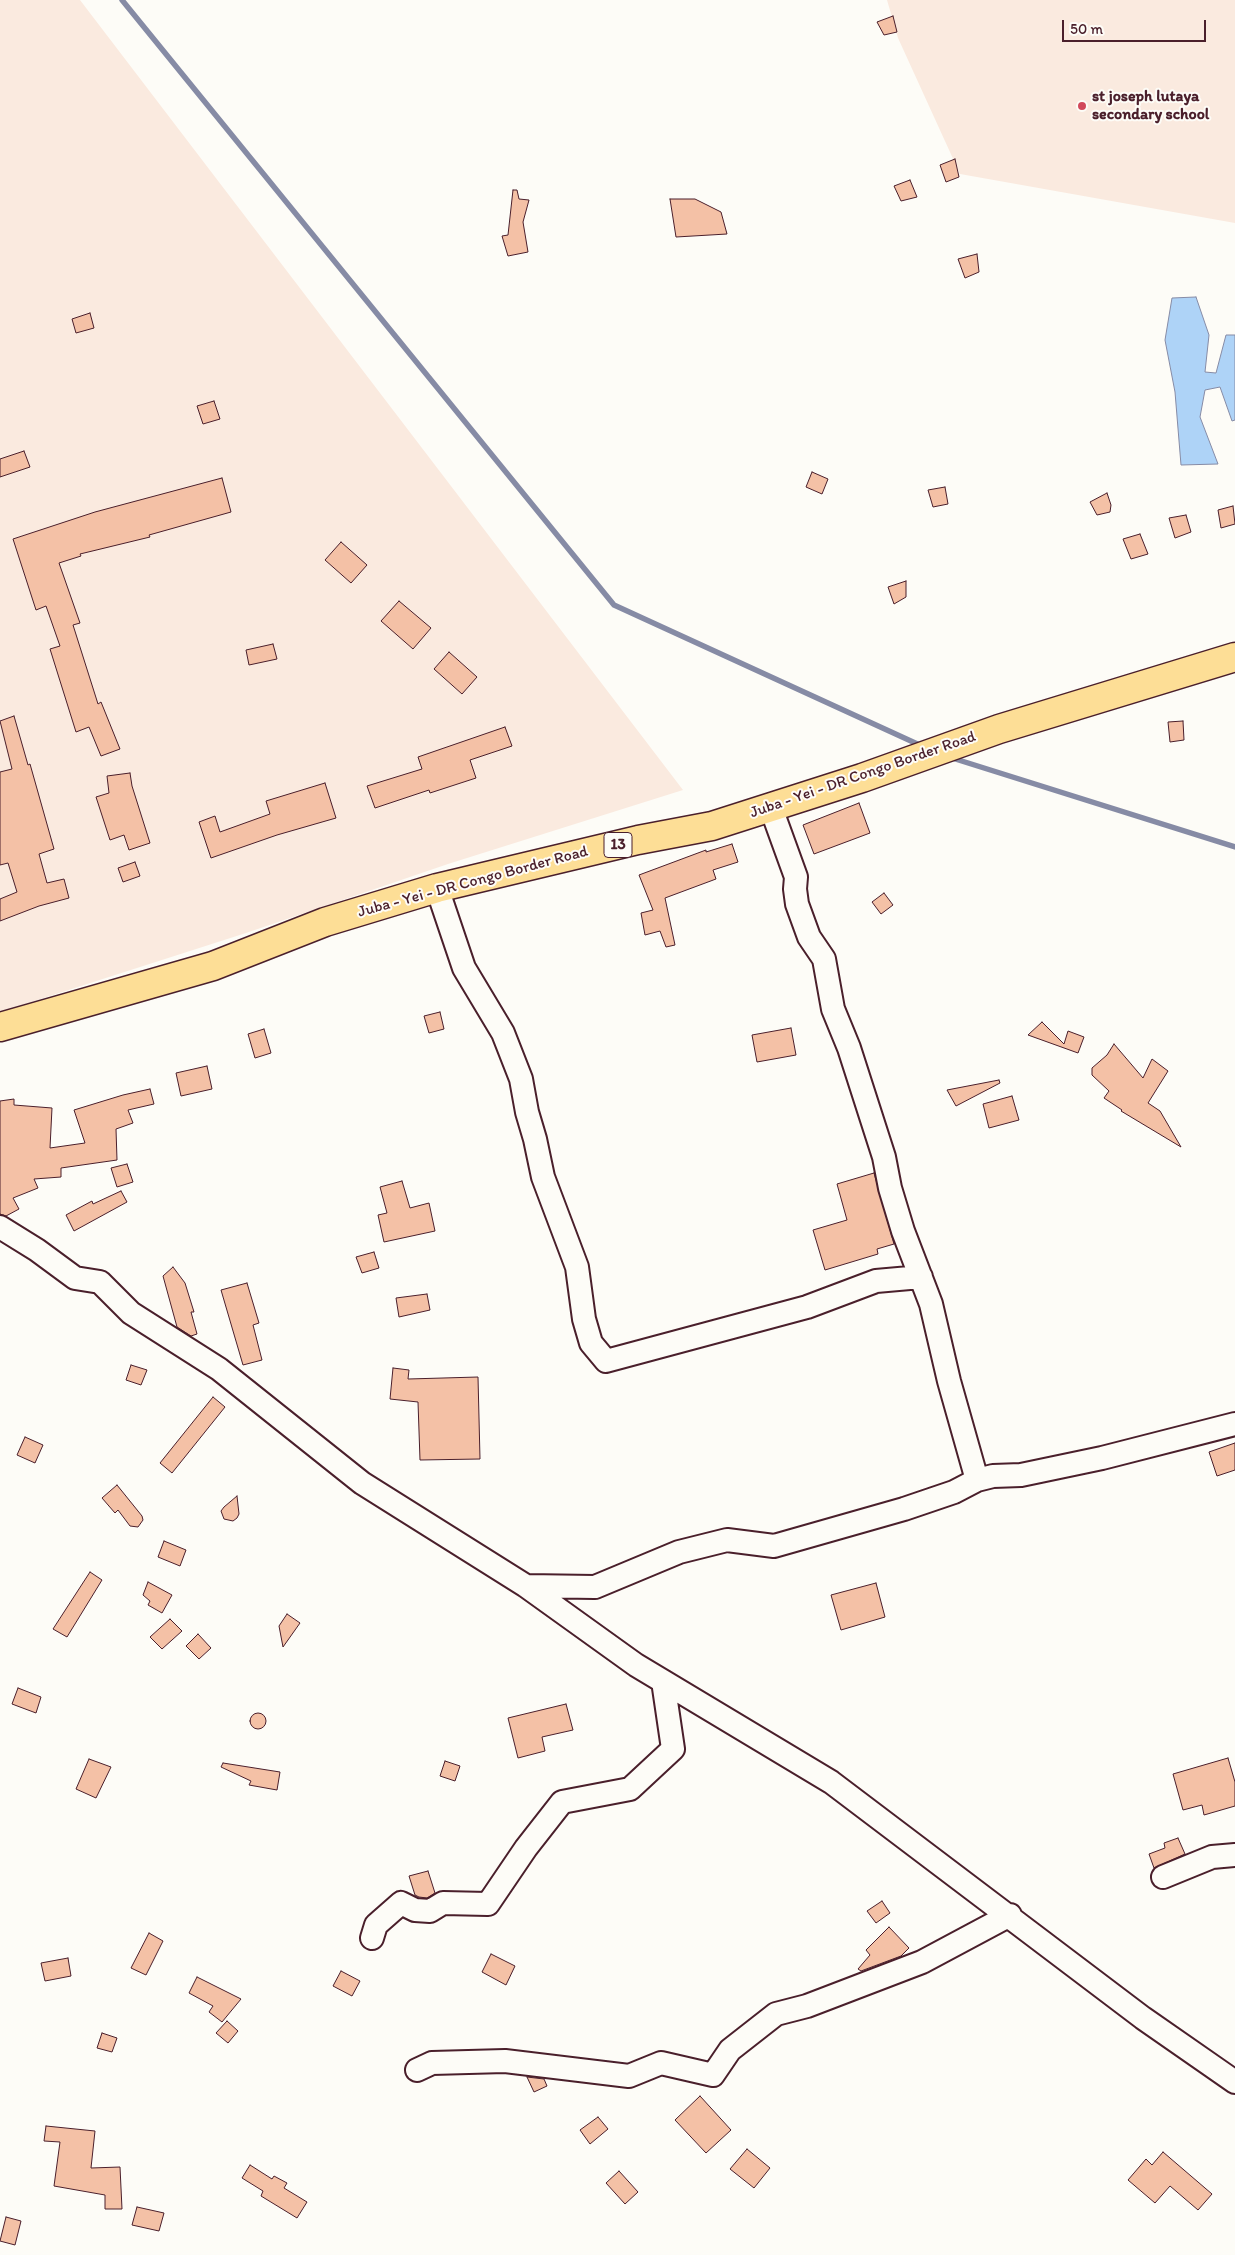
<!DOCTYPE html>
<html>
<head>
<meta charset="utf-8">
<style>
	body { margin:0 }
	#map { position:relative; width:1235px; height:2255px; overflow:hidden; background:#fdfcf7; font-family:Itim,sans-serif }
	canvas { display:block }
	.scale { position:absolute; left:1062px; top:20px; width:144px; height:22px; box-sizing:border-box; border:2px solid #4a1f2b; border-top:0; padding-left:6px; font-size:15px; line-height:18px; white-space:nowrap; color:#4a1f2b; -webkit-text-stroke:4px #fdfcf7; paint-order:stroke }
</style>
</head>
<body>
<div id="map">
<canvas width="1235" height="2255"></canvas>
<div class="scale">50 m</div>
</div>
<script>
const ctx = document.querySelector('canvas').getContext('2d');
ctx.lineJoin = 'round';
function paint(path, color) { ctx.fillStyle = color; ctx.fill(path, 'evenodd'); }
const poly = rows => new Path2D(rows.map(r => 'M' + r).join(''));
function trace(path, color, width, dash) { ctx.strokeStyle = color; ctx.lineWidth = width; ctx.lineCap = dash ? 'butt' : 'round'; ctx.setLineDash(dash || []); ctx.stroke(path); }
function drawText(font, color, halo, rows, align = 'center') {
  ctx.font = font + ' Itim,sans-serif'; ctx.lineWidth = 4; ctx.setLineDash([]); ctx.textBaseline = 'middle'; ctx.strokeStyle = halo; ctx.fillStyle = color; for (const [text, x, y, turn = 0] of rows) {
    ctx.save(); ctx.translate(x, y); ctx.rotate((+turn || 0) * Math.PI / 180); ctx.textAlign = isNaN(turn) ? turn : align; if (halo) ctx.strokeText(text, 0, 0); ctx.fillText(text, 0, 0); ctx.restore();
  }
}
paint(poly([
	[0,0,80,0,683,790,448,864,246,933,0,1012],
	[887,0,1235,0,1235,223,960,174,898,38]
]), '#faeadf');
const water = poly([
	[1196,297,1209,335,1205,372,1216,373,1226,335,1235,335,1235,420,1232,421,1220,387,1205,390,1200,417,1218,464,1181,465,1175,392,1165,340,1172,298,1196,297]
]);
paint(water, '#aed3f7');
trace(water, '#868ba5', 1);
trace(poly([
	[122,0,614,605,924,747],
	[949,757,1235,847]
]), '#868ba5', 5.5);
const building = poly([
	[893,16,897,32,884,35,877,22,893,16],
	[955,159,959,177,946,182,940,165,955,159],
	[910,180,917,197,901,201,894,186,910,180],
	[513,190,517,190,519,199,529,200,523,222,528,252,508,256,502,236,508,235,513,190],
	[670,199,695,199,721,212,727,234,676,237,670,199],
	[977,254,979,272,965,278,958,259,977,254],
	[90,313,94,328,76,333,72,319,90,313],
	[214,401,220,419,203,424,197,406,214,401],
	[24,451,30,467,0,477,0,459,24,451],
	[812,472,828,479,822,494,806,487,812,472],
	[222,478,231,512,149,535,150,537,80,554,81,556,59,563,80,623,73,625,98,704,101,702,120,749,101,756,89,727,76,732,50,649,60,646,46,606,36,610,13,539,95,512,222,478],
	[945,487,948,504,933,507,928,490,945,487],
	[1107,493,1111,505,1110,512,1097,515,1090,502,1107,493],
	[1233,506,1235,524,1221,528,1218,510,1233,506],
	[1186,515,1191,532,1175,538,1169,518,1186,515],
	[1140,534,1148,554,1131,559,1123,539,1140,534],
	[341,542,367,565,351,583,325,560,341,542],
	[906,581,906,597,894,604,888,587,906,581],
	[399,601,431,628,413,649,381,621,399,601],
	[273,644,277,659,249,665,246,650,273,644],
	[449,652,477,677,462,694,434,669,449,652],
	[14,716,28,765,30,764,54,849,39,854,47,883,64,879,69,898,39,906,0,921,0,899,17,892,8,863,0,865,0,772,12,769,0,721,14,716],
	[1183,721,1184,740,1170,742,1168,722,1183,721],
	[505,727,512,746,470,760,476,778,430,793,429,790,375,808,367,786,422,769,418,757,505,727],
	[130,773,132,786,150,843,129,850,124,835,110,840,96,797,109,793,107,776,130,773],
	[325,783,336,818,277,835,211,858,199,822,215,816,220,832,270,814,266,801,325,783],
	[859,803,870,833,814,854,803,825,859,803],
	[732,844,738,862,713,870,716,879,665,898,675,945,666,947,660,931,645,935,641,913,653,910,639,875,706,850,706,852,732,844],
	[135,862,140,876,123,882,118,868,135,862],
	[884,893,893,905,881,914,872,902,884,893],
	[440,1012,444,1029,429,1033,424,1016,440,1012],
	[1042,1022,1064,1044,1068,1031,1084,1037,1078,1053,1028,1035,1042,1022],
	[791,1028,796,1055,757,1062,752,1035,791,1028],
	[264,1029,271,1053,255,1058,248,1034,264,1029],
	[1114,1044,1143,1078,1152,1059,1168,1071,1148,1103,1160,1111,1181,1147,1121,1111,1122,1110,1104,1098,1109,1091,1092,1075,1092,1068,1107,1055,1114,1044],
	[207,1066,212,1089,181,1096,176,1073,207,1066],
	[999,1080,1000,1083,956,1106,947,1090,999,1080],
	[150,1089,154,1104,128,1110,133,1123,116,1129,117,1160,61,1168,61,1177,34,1179,38,1188,13,1198,19,1209,6,1216,0,1214,0,1101,14,1099,14,1105,52,1108,50,1148,85,1143,74,1110,123,1095,150,1089],
	[1012,1096,1019,1120,989,1128,983,1104,1012,1096],
	[127,1164,133,1182,117,1187,111,1168,127,1164],
	[874,1173,894,1244,877,1249,878,1254,825,1270,813,1230,847,1220,837,1184,874,1173],
	[402,1181,410,1208,429,1203,435,1231,384,1242,378,1215,387,1213,380,1187,402,1181],
	[121,1191,127,1202,74,1231,66,1215,92,1201,93,1204,121,1191],
	[374,1252,379,1268,362,1273,356,1257,374,1252],
	[173,1267,185,1283,194,1312,191,1312,197,1334,191,1336,177,1327,163,1276,173,1267],
	[247,1283,259,1323,253,1325,262,1360,243,1365,221,1290,247,1283],
	[427,1294,430,1310,399,1317,396,1298,427,1294],
	[131,1365,147,1370,141,1385,126,1380,131,1365],
	[393,1368,409,1370,408,1379,478,1377,480,1459,420,1460,418,1402,390,1399,393,1368],
	[213,1397,225,1407,172,1473,160,1463,213,1397],
	[25,1437,43,1445,35,1463,17,1455,25,1437],
	[1235,1443,1235,1470,1217,1476,1209,1452,1235,1443],
	[117,1485,142,1516,143,1520,138,1527,130,1526,118,1510,115,1513,102,1498,117,1485],
	[237,1496,239,1514,237,1518,233,1521,224,1519,221,1511,224,1507,237,1496],
	[164,1541,186,1550,180,1566,158,1557,164,1541],
	[90,1572,102,1580,67,1637,53,1629,90,1572],
	[148,1582,172,1595,162,1613,148,1605,150,1601,143,1595,148,1582],
	[876,1583,885,1617,841,1630,831,1595,876,1583],
	[287,1614,300,1623,283,1647,279,1626,287,1614],
	[170,1619,182,1631,162,1649,150,1637,170,1619],
	[198,1634,211,1648,199,1659,186,1646,198,1634],
	[18,1688,41,1697,36,1713,12,1704,18,1688],
	[566,1704,573,1730,542,1737,545,1751,518,1758,508,1718,566,1704],
	'250 1721a8 8 0 1 1 16 0a8 8 0 1 1-16 0Z',
	[1228,1758,1235,1782,1235,1806,1204,1815,1202,1805,1183,1810,1173,1774,1228,1758],
	[89,1759,111,1767,96,1798,76,1789,89,1759],
	[445,1761,460,1766,455,1781,440,1776,445,1761],
	[223,1763,280,1772,277,1790,249,1785,251,1781,221,1767,223,1763],
	[1178,1838,1185,1854,1154,1868,1149,1854,1165,1848,1164,1843,1178,1838],
	[428,1871,435,1893,427,1898,419,1897,415,1895,409,1876,428,1871],
	[882,1901,890,1913,876,1923,867,1911,882,1901],
	[889,1927,909,1948,901,1956,861,1971,858,1969,870,1955,866,1950,889,1927],
	[149,1933,163,1941,146,1975,131,1968,149,1933],
	[491,1954,515,1966,506,1985,482,1972,491,1954],
	[68,1958,71,1976,45,1981,41,1963,68,1958],
	[341,1971,360,1981,352,1996,333,1986,341,1971],
	[197,1977,241,1999,222,2022,209,2012,213,2006,189,1993,197,1977],
	[227,2021,238,2031,228,2043,216,2033,227,2021],
	[102,2033,117,2038,112,2052,97,2048,102,2033],
	[527,2077,544,2079,547,2086,534,2092,527,2077],
	[700,2096,731,2130,706,2153,675,2120,700,2096],
	[598,2117,608,2129,590,2144,580,2130,598,2117],
	[46,2126,95,2131,91,2168,120,2167,122,2209,105,2209,105,2195,54,2186,60,2142,44,2141,46,2126],
	[747,2149,770,2168,754,2188,730,2169,747,2149],
	[1163,2152,1212,2194,1198,2210,1170,2186,1155,2203,1128,2180,1146,2159,1152,2165,1163,2152],
	[250,2165,272,2179,274,2176,287,2183,284,2188,307,2202,297,2218,261,2196,263,2191,242,2178,250,2165],
	[619,2171,638,2192,625,2204,606,2183,619,2171],
	[137,2207,164,2213,159,2231,132,2225,137,2207],
	[6,2217,21,2221,15,2245,0,2241,6,2217]
]);
paint(building, '#f4c1a6');
trace(building, '#4a1f2b', 1);
const street = poly([
	[771,808,796,877,795,889,797,904,809,937,824,959,833,1009,849,1048,884,1157,890,1188,903,1231,931,1304,949,1381,977,1480],
	[437,888,464,968,503,1033,521,1079,527,1112,535,1139,543,1177,577,1267,584,1319,591,1343,606,1361,807,1307,876,1281,921,1277],
	[0,1227,37,1250,75,1278,100,1282,131,1313,219,1369,362,1483,526,1586,636,1665,831,1782,1143,2018,1235,2082],
	[526,1586,595,1587,679,1552,727,1540,774,1546,904,1509,954,1492,977,1480,993,1476,1021,1475,1102,1458,1235,1424],
	[1163,1877,1212,1857,1235,1855],
	[372,1938,376,1925,401,1903,415,1910,430,1911,443,1903,488,1904,526,1848,562,1802,630,1789,673,1749,663,1681],
	[417,2070,432,2063,505,2061,629,2076,661,2063,713,2075,730,2050,776,2014,807,2006,922,1962,1010,1915]
]);
const primary = poly([
	[0,1027,213,966,325,922,437,888,638,840,712,826,862,778,999,729,1235,657]
]);
trace(street, '#4a1f2b', 26);
trace(primary, '#4a1f2b', 31);
trace(street, '#fdfcf7', 22);
trace(primary, '#fdde96', 28);
for (const [x, y, r, color] of [
	[1082,106,5,"#d1495b"]
]) { const dot = new Path2D(); dot.arc(x, y, r, 0, 2 * Math.PI); ctx.fillStyle = color; ctx.fill(dot); trace(dot, '#fdfcf7', 2); }
for (const [x, y, w] of [
	[618,845,28]
]) { const box = new Path2D(); box.roundRect(x - w / 2, y - 12.5, w, 25, 4); ctx.fillStyle = '#fdfcf7'; ctx.fill(box); trace(box, '#4a1f2b', 1); }
drawText('bold 15px', '#4a1f2b', null, [
	["13",618,845]
]);
drawText('bold 16px', '#4a1f2b', '#fdfcf7', [
	["st joseph lutaya",1092,97],
	["secondary school",1092,115]
], 'left');
drawText('16px', '#4a1f2b', '#fdfcf7', [
	["Juba - Yei - DR Congo Border Road",863,775,-19],
	["Juba - Yei - DR Congo Border Road",473,882,-15]
]);
</script>
</body>
</html>
